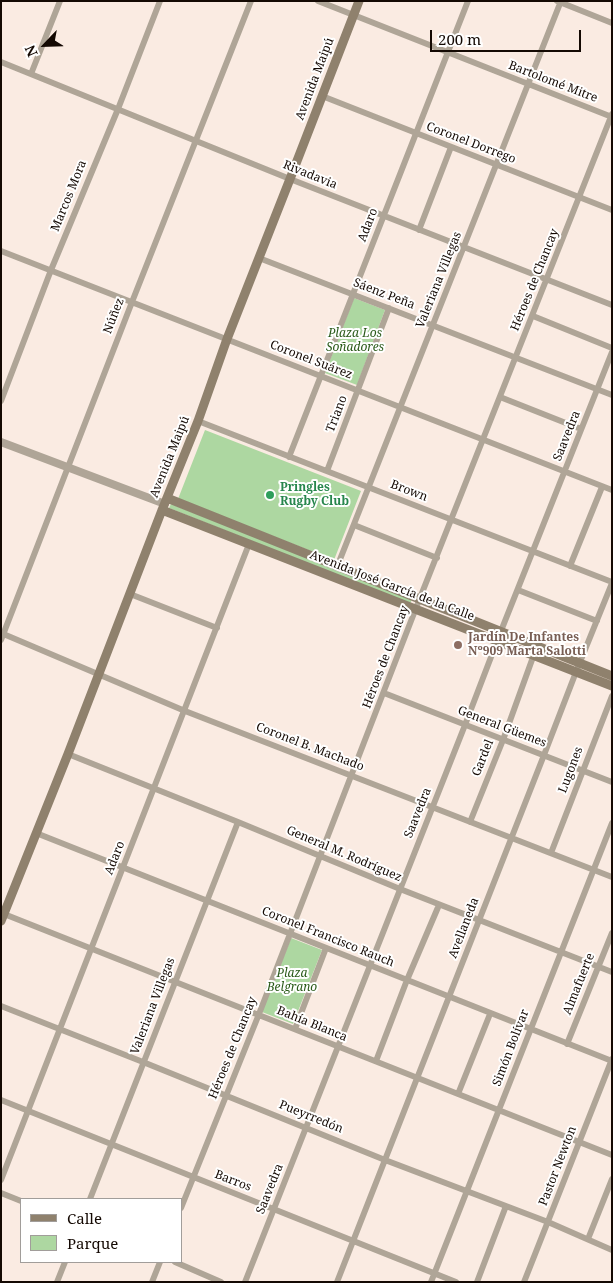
<!DOCTYPE html>
<html>
<head>
<meta charset="utf-8">
<style>
	body { margin:0 }
	#map { position:relative; width:613px; height:1283px; overflow:hidden; background:#faebe2; font-family:"Noto Serif",serif }
	canvas { display:block }
	.frame { position:absolute; inset:0; border:2px solid #140903; pointer-events:none }
	.legend { position:absolute; left:20px; top:1198px; width:162px; height:65px; box-sizing:border-box; background:#fff; border:1px solid #a19d9a; margin:0; padding:6px 9px; list-style:none; font-size:15px; color:#140903 }
	.legend li { display:flex; align-items:center; gap:10px; height:25px }
	.legend b { width:25px; border:1px solid #a19d9a }
	.north { position:absolute; left:20px; top:20px; width:50px; height:50px; -webkit-text-stroke:4px #fff; paint-order:stroke; rotate:246deg; font-size:14px; font-weight:700; line-height:20px; text-align:center; color:#140903 }
	.north::after { content:''; display:block; margin:auto; width:18px; height:22px; background:#140903; clip-path:polygon(50% 0,100% 100%,50% 72%,0 100%) }
	.scale { position:absolute; left:430px; top:30px; width:151px; height:22px; box-sizing:border-box; border:2px solid #140903; border-top:0; padding-left:6px; font-size:15px; line-height:18px; white-space:nowrap; color:#140903; -webkit-text-stroke:4px #fff; paint-order:stroke }
</style>
</head>
<body>
<div id="map">
<canvas width="613" height="1283"></canvas>
<div class="frame"></div>
<ul class="legend">
<li><b style="height:6px;background:#8f816d"></b>Calle</li>
<li><b style="height:14px;background:#add7a1"></b>Parque</li>
</ul>
<div class="north">N</div>
<div class="scale">200 m</div>
</div>
<script>
const ctx = document.querySelector('canvas').getContext('2d');
ctx.lineJoin = 'round';
function paint(path, color) { ctx.fillStyle = color; ctx.fill(path, 'evenodd'); }
const poly = rows => new Path2D(rows.map(r => 'M' + r).join(''));
function trace(path, color, width, dash) { ctx.strokeStyle = color; ctx.lineWidth = width; ctx.lineCap = dash ? 'butt' : 'round'; ctx.setLineDash(dash || []); ctx.stroke(path); }
function drawText(font, color, halo, rows, align = 'center') {
  ctx.font = font + ' "Noto Serif",serif'; ctx.lineWidth = 4; ctx.setLineDash([]); ctx.textBaseline = 'middle'; ctx.strokeStyle = halo; ctx.fillStyle = color; for (const [text, x, y, turn = 0] of rows) {
    ctx.save(); ctx.translate(x, y); ctx.rotate((+turn || 0) * Math.PI / 180); ctx.textAlign = isNaN(turn) ? turn : align; if (halo) ctx.strokeText(text, 0, 0); ctx.fillText(text, 0, 0); ctx.restore();
  }
}
paint(poly([
	[354,298,385,310,357,385,325,373],
	[205,430,361,491,334,560,178,499],
	[171,504,412,599,410,604,169,508],
	[291,938,322,950,293,1024,262,1012]
]), '#add7a1');
trace(poly([
	[318,1,612,117],
	[557,1,612,23],
	[1,62,290,179,612,305],
	[31,74,60,1],
	[322,96,612,210],
	[419,230,451,147],
	[1,251,612,490],
	[259,258,612,395],
	[533,316,612,348],
	[500,397,581,429],
	[1,401,51,270,118,109,160,1],
	[198,421,612,582],
	[289,457,468,1],
	[327,471,389,308],
	[354,525,437,558],
	[570,566,602,487],
	[337,567,561,1],
	[518,590,597,621],
	[130,594,217,628],
	[1,633,185,711,612,877],
	[1,640,132,302,251,1],
	[384,693,612,782],
	[68,754,238,822,400,889,612,972],
	[470,822,503,740,537,646],
	[36,833,612,1061],
	[551,853,612,696],
	[4,914,612,1155],
	[1,1006,143,1062,385,1160,548,1222,612,1250],
	[295,1029,326,948],
	[567,1044,612,933],
	[376,1061,407,980,439,905],
	[458,1094,490,1014],
	[1,1100,456,1282],
	[1,1180,249,544],
	[1,1193,21,1201],
	[90,1199,238,822],
	[181,1208,259,1014,416,608,612,114],
	[588,1239,612,1179],
	[175,1262,221,1282],
	[57,1282,65,1262],
	[152,1282,160,1262],
	[245,1282,465,725,501,631,612,352],
	[337,1282,544,755,576,672,612,583],
	[431,1282,612,823],
	[477,1282,506,1206],
	[524,1282,612,1059]
]), '#afa597', 6);
trace(poly([
	[1,442,165,504]
]), '#afa597', 8);
trace(poly([
	[167,498,612,676],
	[162,510,612,686],
	[1,921,68,754,162,510,198,421,227,339,290,179,359,1]
]), '#8f816d', 9);
for (const [x, y, r, color] of [
	[270,495,5,"#2e9e5b"],
	[458,645,5,"#8d6e63"]
]) { const dot = new Path2D(); dot.arc(x, y, r, 0, 2 * Math.PI); ctx.fillStyle = color; ctx.fill(dot); trace(dot, '#fff', 2); }
drawText('12px', '#140903', '#fff', [
	["Avenida Maipú",315,79,-69],
	["Bartolomé Mitre",553,82,21],
	["Coronel Dorrego",471,143,21],
	["Rivadavia",310,175,22],
	["Marcos Mora",69,196,-68],
	["Adaro",368,225,-69],
	["Valeriana Villegas",439,280,-68],
	["Héroes de Chancay",535,280,-68],
	["Sáenz Peña",384,294,21],
	["Núñez",114,316,-69],
	["Coronel Suárez",311,360,21],
	["Triano",337,414,-69],
	["Saavedra",567,436,-68],
	["Avenida Maipú",170,457,-68],
	["Brown",409,491,21],
	["Avenida José García de la Calle",392,586,21],
	["Héroes de Chancay",386,657,-69],
	["General Güemes",502,727,21],
	["Coronel B. Machado",310,747,21],
	["Gardel",483,758,-68],
	["Lugones",571,770,-69],
	["Saavedra",418,813,-68],
	["General M. Rodríguez",344,854,23],
	["Adaro",115,858,-68],
	["Avellaneda",464,928,-69],
	["Coronel Francisco Rauch",328,937,22],
	["Almafuerte",579,984,-68],
	["Valeriana Villegas",153,1006,-69],
	["Bahía Blanca",312,1024,22],
	["Héroes de Chancay",233,1048,-68],
	["Simón Bolívar",511,1048,-69],
	["Pueyrredón",311,1117,22],
	["Pastor Newton",558,1166,-69],
	["Barros",233,1181,21],
	["Saavedra",270,1189,-68]
]);
drawText('italic 12px', '#2a5a19', '#fff', [
	["Plaza Los",355,334],
	["Soñadores",355,348],
	["Plaza",292,974],
	["Belgrano",292,988]
]);
drawText('bold 12px', '#27864d', '#fff', [
	["Pringles",280,488],
	["Rugby Club",280,502]
], 'left');
drawText('bold 12px', '#785e54', '#fff', [
	["Jardín De Infantes",468,638],
	["Nº909 Marta Salotti",468,652]
], 'left');
</script>
</body>
</html>
